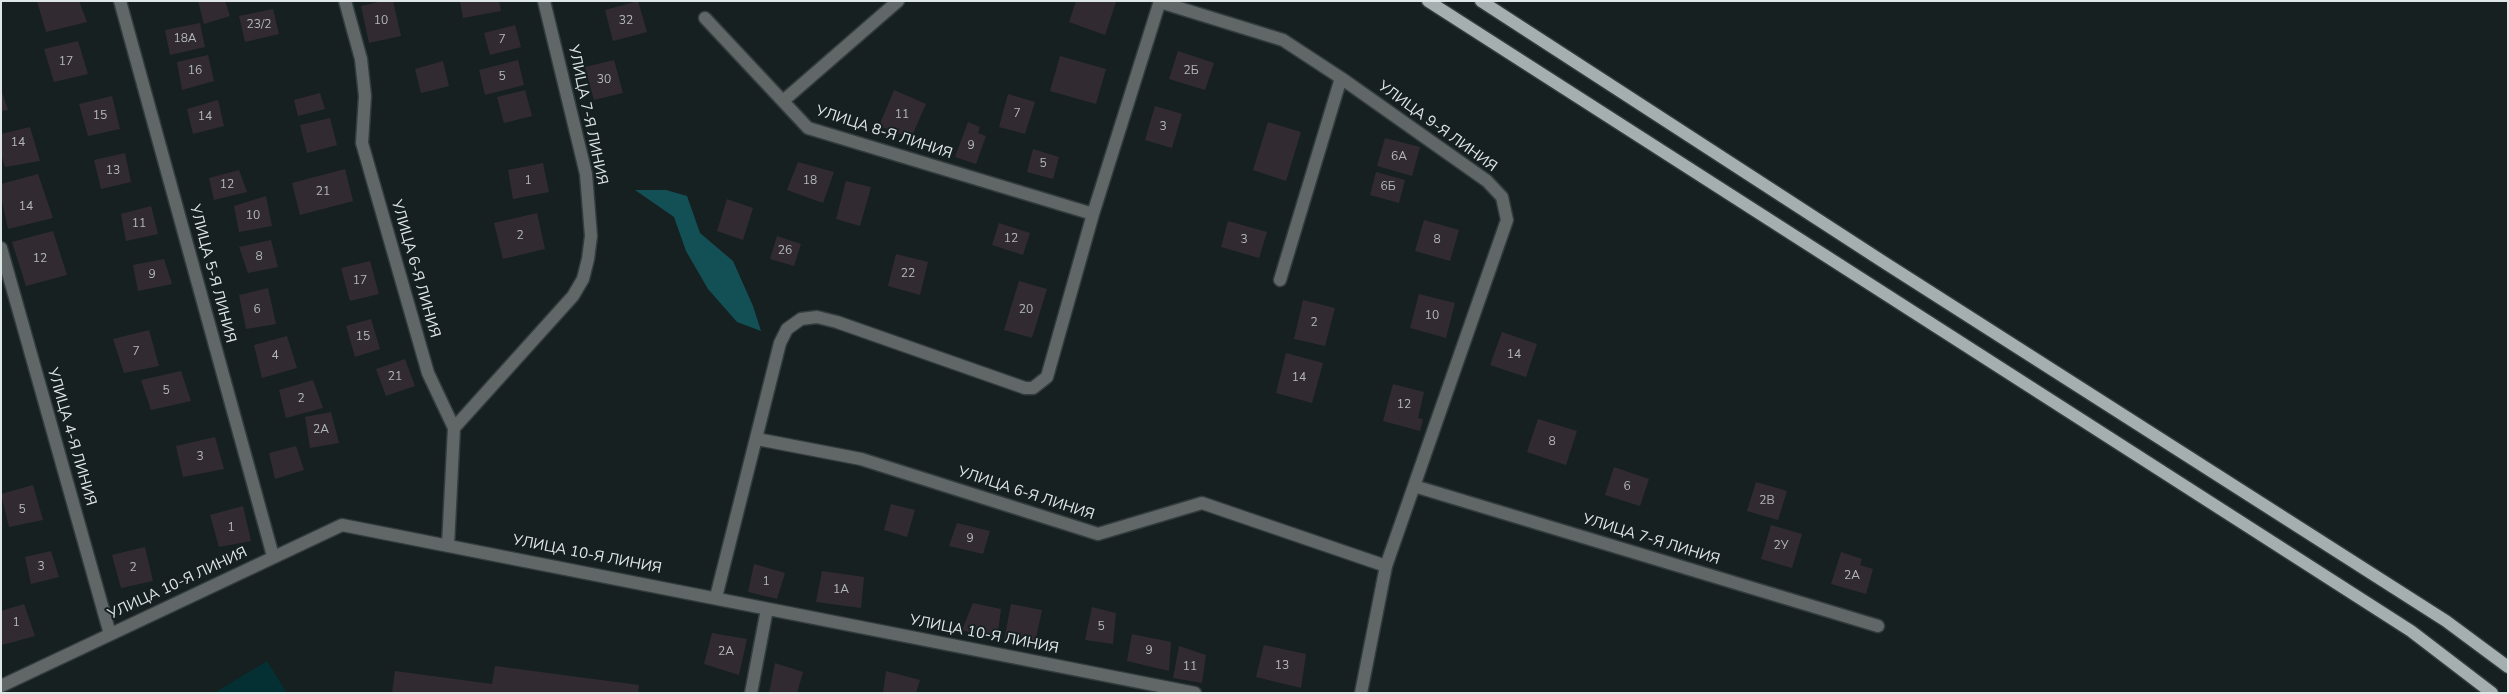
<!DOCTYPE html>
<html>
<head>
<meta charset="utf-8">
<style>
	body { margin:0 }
	#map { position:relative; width:2509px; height:694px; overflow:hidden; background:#162021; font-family:"Nunito Sans",sans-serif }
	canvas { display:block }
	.frame { position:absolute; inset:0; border:2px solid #dfe6e6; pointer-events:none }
</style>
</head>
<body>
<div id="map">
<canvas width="2509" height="694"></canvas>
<div class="frame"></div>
</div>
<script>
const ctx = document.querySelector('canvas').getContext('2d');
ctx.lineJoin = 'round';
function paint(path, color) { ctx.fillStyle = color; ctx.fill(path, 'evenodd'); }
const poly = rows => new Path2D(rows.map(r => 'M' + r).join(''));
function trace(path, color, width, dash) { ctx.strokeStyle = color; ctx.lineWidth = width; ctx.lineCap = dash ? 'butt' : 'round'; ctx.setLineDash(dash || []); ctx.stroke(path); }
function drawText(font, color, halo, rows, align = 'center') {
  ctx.font = font + ' "Nunito Sans",sans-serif'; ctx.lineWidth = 4; ctx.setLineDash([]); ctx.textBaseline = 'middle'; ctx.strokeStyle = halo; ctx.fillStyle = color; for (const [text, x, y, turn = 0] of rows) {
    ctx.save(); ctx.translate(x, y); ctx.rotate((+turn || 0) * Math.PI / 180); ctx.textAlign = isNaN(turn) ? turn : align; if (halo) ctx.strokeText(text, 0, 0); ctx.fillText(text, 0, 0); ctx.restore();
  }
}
paint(poly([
	[267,661,287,693,214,693]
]), '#042f33');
paint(poly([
	[635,190,666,190,687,196,700,233,733,261,753,306,761,331,737,322,708,289,686,251,674,217]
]), '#135056');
paint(poly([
	[37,1,79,1,87,22,46,32],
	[198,1,225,1,230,16,204,24],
	[383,1,393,1,401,36,369,43,361,6],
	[460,1,499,1,501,11,463,18],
	[638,1,647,32,613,41,605,10],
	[1076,1,1116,2,1105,35,1069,22],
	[273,9,279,34,245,42,239,16],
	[200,23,205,47,170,55,165,30],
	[515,25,521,47,490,55,484,33],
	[78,41,88,74,54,82,44,49],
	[1178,51,1214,63,1205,90,1169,79],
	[208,55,214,81,182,90,177,62],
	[1060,56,1106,69,1096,104,1050,91],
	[518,60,524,85,485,95,479,70],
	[614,60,623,93,594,100,585,67],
	[443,61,449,86,421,93,415,69],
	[1,89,8,110,1,111],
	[525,90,532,116,504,123,497,97],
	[894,90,926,104,911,138,879,126],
	[320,93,325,109,298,116,294,100],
	[1008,94,1035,102,1025,134,999,127],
	[112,96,120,129,88,136,79,104],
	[218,100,224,126,193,134,187,109],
	[1155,106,1182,114,1172,148,1145,140],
	[330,118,337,145,307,153,300,125],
	[968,122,980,127,978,133,986,136,976,164,955,157],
	[1268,122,1301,132,1286,181,1253,170],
	[30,127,40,161,5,167,1,153,1,134],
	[1385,138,1420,147,1412,176,1377,166],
	[1033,149,1059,157,1053,179,1027,172],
	[125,153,131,182,101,189,94,160],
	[798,162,834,172,823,203,787,190],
	[543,163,549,192,513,199,508,170],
	[345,169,353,201,300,215,292,183],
	[239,170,247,192,214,200,209,178],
	[1376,172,1405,180,1399,203,1370,195],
	[38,174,53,218,8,229,1,196,1,184],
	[846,181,871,187,860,226,836,219],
	[266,196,272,226,239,232,234,206],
	[727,199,753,208,743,240,717,231],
	[151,206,158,234,126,241,121,214],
	[537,213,545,249,503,259,494,223],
	[1424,220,1459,230,1450,261,1415,251],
	[1228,221,1267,232,1259,258,1221,247],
	[999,223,1030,233,1023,255,992,245],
	[53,231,67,275,26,286,12,242],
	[777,236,801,244,794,266,770,259],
	[271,240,278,267,248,273,239,247],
	[896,254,928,262,920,295,888,286],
	[164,259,172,284,138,291,133,265],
	[370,261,379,294,350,301,341,268],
	[1019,281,1047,289,1032,338,1004,330],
	[268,288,276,324,246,329,239,295],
	[1419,294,1455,303,1446,338,1410,328],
	[1303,300,1335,308,1325,346,1294,339],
	[371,319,380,349,355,357,346,326],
	[149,330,159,366,124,373,113,339],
	[1502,332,1537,344,1526,377,1490,365],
	[287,336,297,368,262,378,254,345],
	[1286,353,1323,363,1312,403,1276,393],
	[405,359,415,386,386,396,376,369],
	[181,371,191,401,151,410,141,380],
	[313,380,323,408,286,418,279,390],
	[1393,384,1424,392,1418,418,1423,419,1420,431,1383,421],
	[331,412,339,443,310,448,305,417],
	[1538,419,1577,431,1566,465,1527,452],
	[215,437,224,469,183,477,176,446],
	[296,446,304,470,275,479,269,453],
	[1614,467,1649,479,1640,506,1605,495],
	[1756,482,1787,491,1778,520,1747,511],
	[33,485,43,520,9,527,1,494],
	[891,504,915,510,907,537,884,530],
	[243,506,251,541,219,547,210,515],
	[957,523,990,531,983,554,949,546],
	[1771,525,1802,534,1792,568,1761,559],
	[145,547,153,581,121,588,112,555],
	[51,551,59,577,31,584,25,557],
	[1841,552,1862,559,1860,565,1873,569,1866,594,1831,584],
	[754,564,785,573,777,599,748,592],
	[822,571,864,577,861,608,816,602],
	[973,603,1001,609,997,640,962,630],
	[24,604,35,636,2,645,1,611],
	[1011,604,1042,610,1034,647,1004,641],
	[1092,607,1116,613,1113,644,1085,640],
	[712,633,747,639,739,675,704,664],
	[1132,634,1171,642,1169,671,1127,661],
	[1264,645,1306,654,1301,688,1256,677],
	[1179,646,1206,655,1202,683,1173,678],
	[775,663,803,672,797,693,769,693],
	[495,666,639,685,638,693,392,693,395,671,492,684],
	[886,671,920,680,916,693,883,693]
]), '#312b31');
const minor = poly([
	[120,1,273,556],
	[345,1,361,59,365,96,362,143,428,373,454,428,448,545],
	[1160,2,1283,40,1341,78,1487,181,1502,197,1507,220,1386,566],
	[705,18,808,128,1093,214],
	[783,101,898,1],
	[1,248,110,634],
	[1280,280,1341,78],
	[454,428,573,296,583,279,588,259,591,236,586,174,544,1],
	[757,439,861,459,1098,534,1202,503,1386,566,1361,693],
	[1414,486,1878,626],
	[716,597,780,343,787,329,801,319,817,317,837,322,1025,388,1033,388,1047,377,1093,214,1160,1],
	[1,686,342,525,1195,693],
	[751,693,767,609]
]);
const primary = poly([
	[1428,1,2411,631,2492,693],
	[1481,1,1885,263,2446,621,2508,667]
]);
trace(minor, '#323c3d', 15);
trace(primary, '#323c3d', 15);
trace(minor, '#616666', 12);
trace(primary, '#a5afb0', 12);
drawText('12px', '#b4b7b9', null, [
	["10",381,21],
	["32",626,21],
	["23/2",259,25],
	["18А",185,39],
	["7",502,40],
	["17",66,62],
	["16",195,71],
	["2Б",1191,71],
	["5",502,77],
	["30",604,80],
	["7",1017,114],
	["11",902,115],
	["15",100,116],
	["14",205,117],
	["3",1163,127],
	["14",18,143],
	["9",971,146],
	["6А",1399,157],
	["5",1043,164],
	["13",113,171],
	["1",528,181],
	["18",810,181],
	["12",227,185],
	["6Б",1388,187],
	["21",323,192],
	["14",26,207],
	["10",253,216],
	["11",139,224],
	["2",520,236],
	["12",1011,239],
	["3",1244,240],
	["8",1437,240],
	["26",785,251],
	["8",259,257],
	["12",40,259],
	["22",908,274],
	["9",152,275],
	["17",360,281],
	["6",257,310],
	["20",1026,310],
	["10",1432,316],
	["2",1314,323],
	["15",363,337],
	["7",136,352],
	["14",1514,355],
	["4",275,356],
	["21",395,377],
	["14",1299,378],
	["5",166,391],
	["2",301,399],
	["12",1404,405],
	["2А",321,430],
	["8",1552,442],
	["3",200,457],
	["6",1627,487],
	["2В",1767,501],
	["5",22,510],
	["1",231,528],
	["9",970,539],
	["2У",1781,546],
	["3",41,567],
	["2",133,568],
	["2А",1852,576],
	["1",766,582],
	["1А",841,590],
	["1",16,623],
	["5",1101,627],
	["9",1149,651],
	["2А",726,652],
	["13",1282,666],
	["11",1190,667]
]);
drawText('15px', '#dfe6e6', '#162021', [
	["УЛИЦА 7-Я ЛИНИЯ",587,115,78],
	["УЛИЦА 9-Я ЛИНИЯ",1437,127,36],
	["УЛИЦА 8-Я ЛИНИЯ",884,133,18],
	["УЛИЦА 6-Я ЛИНИЯ",415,269,74],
	["УЛИЦА 5-Я ЛИНИЯ",212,274,75],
	["УЛИЦА 4-Я ЛИНИЯ",71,437,74],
	["УЛИЦА 6-Я ЛИНИЯ",1026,494,18],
	["УЛИЦА 7-Я ЛИНИЯ",1651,540,17],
	["УЛИЦА 10-Я ЛИНИЯ",587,555,11],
	["УЛИЦА 10-Я ЛИНИЯ",178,584,-25],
	["УЛИЦА 10-Я ЛИНИЯ",984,635,11]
]);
</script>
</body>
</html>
